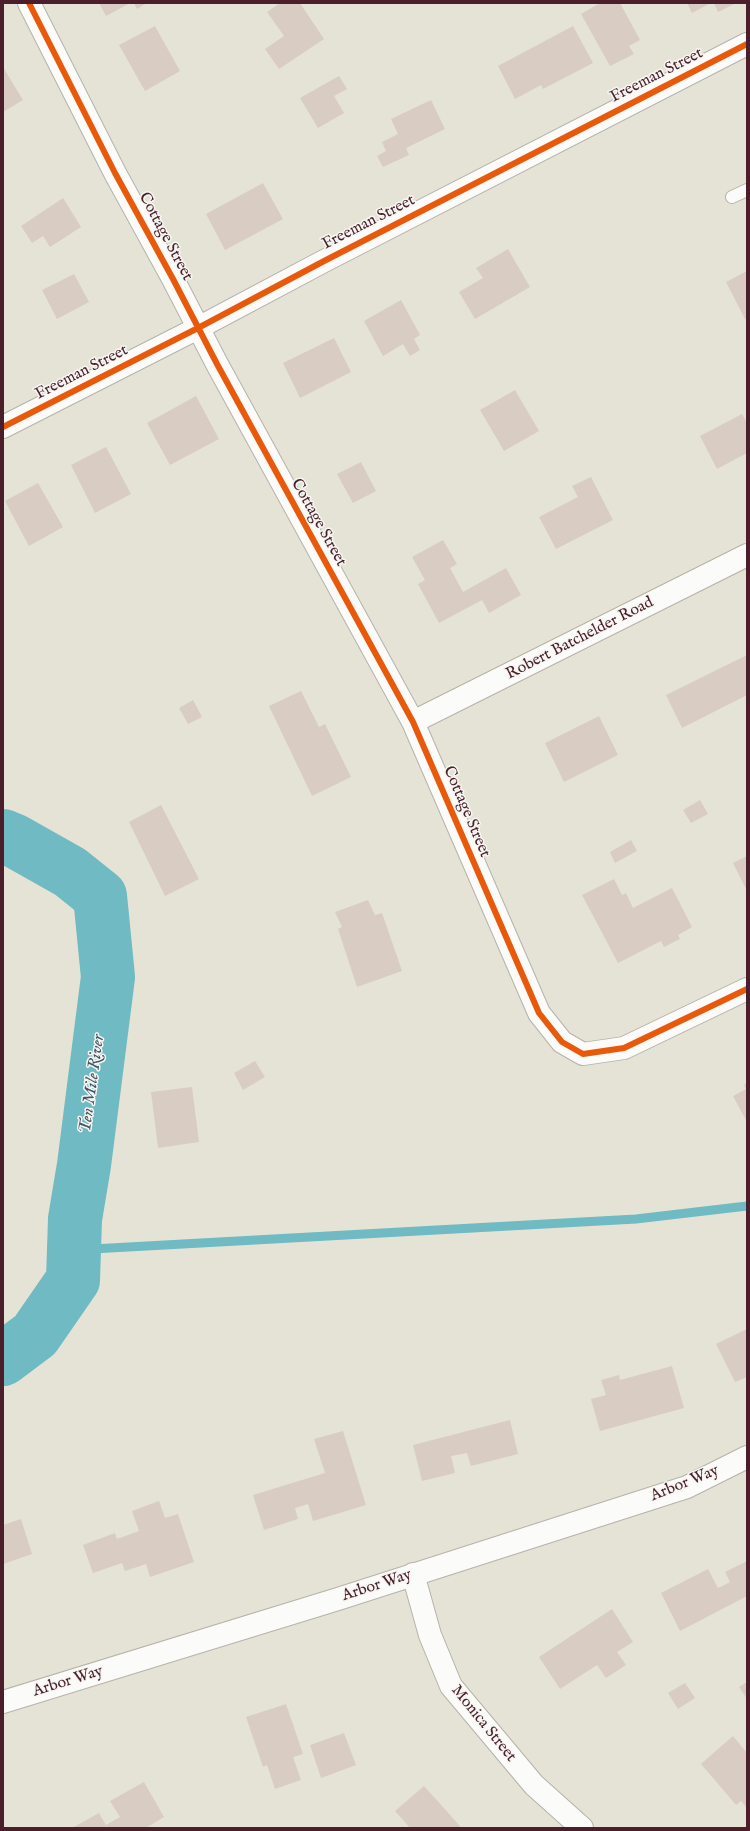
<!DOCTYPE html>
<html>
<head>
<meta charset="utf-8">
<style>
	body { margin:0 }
	#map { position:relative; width:750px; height:1831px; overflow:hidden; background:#e5e3d5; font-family:"IM FELL English",serif }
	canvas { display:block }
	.frame { position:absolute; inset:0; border:4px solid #4a1f2b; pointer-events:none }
</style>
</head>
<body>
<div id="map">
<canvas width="750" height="1831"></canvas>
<div class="frame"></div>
</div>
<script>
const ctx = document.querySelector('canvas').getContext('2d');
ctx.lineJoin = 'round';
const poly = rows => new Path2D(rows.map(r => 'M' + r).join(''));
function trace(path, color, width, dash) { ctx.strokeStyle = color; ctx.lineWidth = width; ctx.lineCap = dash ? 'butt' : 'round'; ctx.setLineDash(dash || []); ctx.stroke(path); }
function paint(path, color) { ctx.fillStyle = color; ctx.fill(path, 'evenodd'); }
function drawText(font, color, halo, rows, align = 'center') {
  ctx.font = font + ' "IM FELL English",serif'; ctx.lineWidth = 3; ctx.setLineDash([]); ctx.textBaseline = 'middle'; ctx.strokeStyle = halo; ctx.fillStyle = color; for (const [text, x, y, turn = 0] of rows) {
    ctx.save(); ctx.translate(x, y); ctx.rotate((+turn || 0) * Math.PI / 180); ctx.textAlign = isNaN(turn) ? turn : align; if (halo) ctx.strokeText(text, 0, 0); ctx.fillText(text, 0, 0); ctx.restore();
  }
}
trace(poly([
	[74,1250,636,1219,747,1206]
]), '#6fbac3', 9);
trace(poly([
	[3,836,15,841,70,872,100,896,108,977,84,1165,75,1219,73,1280,35,1335,3,1359]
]), '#6fbac3', 54);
paint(poly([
	[99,3,130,3,106,16],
	[134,3,147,3,137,9],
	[280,3,300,3,324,39,279,69,265,49,284,36,267,12],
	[600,3,620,3,640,40,629,46,634,54,610,66,581,14],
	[687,3,711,3,692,13],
	[714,3,736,3,718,12],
	[155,26,180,71,145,91,119,45],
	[573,26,593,63,543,89,541,85,515,99,498,66],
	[3,67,23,100,3,112],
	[339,76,347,89,334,96,344,113,318,128,300,98],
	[431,100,445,129,406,148,409,155,383,167,377,156,386,151,382,142,398,134,391,119],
	[263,183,283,219,225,250,206,214],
	[63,198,81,227,50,247,43,236,32,243,21,226],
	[508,249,530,287,475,319,459,292,483,278,476,268],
	[747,271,747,318,745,319,726,282],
	[74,274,89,302,57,319,42,290],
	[401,300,420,335,414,339,420,350,410,356,403,344,383,356,364,321],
	[334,338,351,372,300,398,283,363],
	[515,390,539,431,504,451,480,410],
	[196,396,219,439,170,465,147,423],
	[742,414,747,423,747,453,717,469,700,436],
	[106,447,131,494,95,513,71,465],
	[361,462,376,491,353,503,337,474],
	[591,477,613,520,556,549,539,517,578,497,572,486],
	[38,483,63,527,29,546,5,501],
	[443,540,457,564,450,568,463,592,506,568,521,595,489,613,482,600,439,623,418,584,425,580,412,557],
	[747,655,747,695,682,728,666,695],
	[301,691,319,727,325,724,351,777,312,796,269,706],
	[193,700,202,717,188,724,179,708],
	[599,716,618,755,564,782,545,743],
	[700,800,708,814,691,823,683,810],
	[161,805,199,879,165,896,129,822],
	[631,840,637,851,615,863,610,852],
	[747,856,747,891,733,863],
	[614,879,622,895,626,893,633,908,672,888,692,927,678,935,680,939,664,947,661,941,618,963,582,895],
	[368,900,375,915,382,913,402,971,357,987,338,929,342,927,335,912],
	[255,1061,265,1077,243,1090,234,1073],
	[747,1083,747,1122,733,1096,746,1089,744,1085],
	[192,1087,199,1142,158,1148,151,1092],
	[747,1329,747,1377,735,1382,716,1344],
	[672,1366,684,1408,600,1431,591,1399,606,1395,601,1380,619,1375,620,1380],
	[510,1420,518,1454,471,1466,467,1453,451,1456,455,1473,422,1481,413,1445],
	[343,1431,366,1505,313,1521,308,1504,295,1508,298,1519,264,1530,253,1495,325,1473,314,1439],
	[159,1501,165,1518,178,1514,194,1562,150,1577,146,1564,125,1571,122,1563,93,1573,83,1545,115,1533,117,1539,139,1531,132,1511],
	[21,1519,32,1554,3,1564,3,1525],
	[747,1561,747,1596,680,1631,661,1593,708,1569,718,1588,730,1582,725,1572],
	[612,1609,633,1642,617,1652,626,1665,606,1678,597,1665,560,1689,539,1657],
	[747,1682,747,1699,739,1687],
	[685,1683,695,1698,678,1709,668,1693],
	[286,1704,303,1754,293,1757,301,1780,275,1789,267,1765,263,1767,246,1717],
	[344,1733,356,1765,321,1778,310,1745],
	[733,1736,747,1753,747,1808,741,1801,736,1805,701,1764],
	[144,1782,164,1817,146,1828,72,1828,99,1813,106,1825,120,1817,110,1801],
	[424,1786,460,1826,458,1828,410,1828,395,1811]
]), '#d9ccc3');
const service = poly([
	[732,197,747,190]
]);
const minor = poly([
	[29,3,115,173,173,279,217,364,413,722,539,1013,562,1042,583,1054,624,1048,747,989],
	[3,427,198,328,326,260,747,44],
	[413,722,747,555],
	[413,1574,430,1635,451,1686,534,1785,582,1828],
	[3,1702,338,1599,687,1487,747,1457]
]);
trace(service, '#b7b2aa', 14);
trace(minor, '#b7b2aa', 24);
trace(service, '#fbfbf9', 12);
trace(minor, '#fbfbf9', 22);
trace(poly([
	[29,3,115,173,173,279,217,364,413,722,539,1013,562,1042,583,1054,624,1048,747,989],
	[3,427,198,328,326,260,747,44]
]), '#e8590c', 6);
drawText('16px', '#4a1f2b', '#f6f6f2', [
	["Freeman Street",657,76,-27],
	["Freeman Street",369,223,-27],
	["Cottage Street",165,237,62],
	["Freeman Street",82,373,-27],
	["Cottage Street",318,523,61],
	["Robert Batchelder Road",580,639,-27],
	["Cottage Street",466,812,67],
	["Arbor Way",685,1484,-22],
	["Arbor Way",377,1586,-18],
	["Arbor Way",68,1682,-17],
	["Monica Street",483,1724,51]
]);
drawText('italic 17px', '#445665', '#f6f6f2', [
	["Ten Mile River",93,1084,-82]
]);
</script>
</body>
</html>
